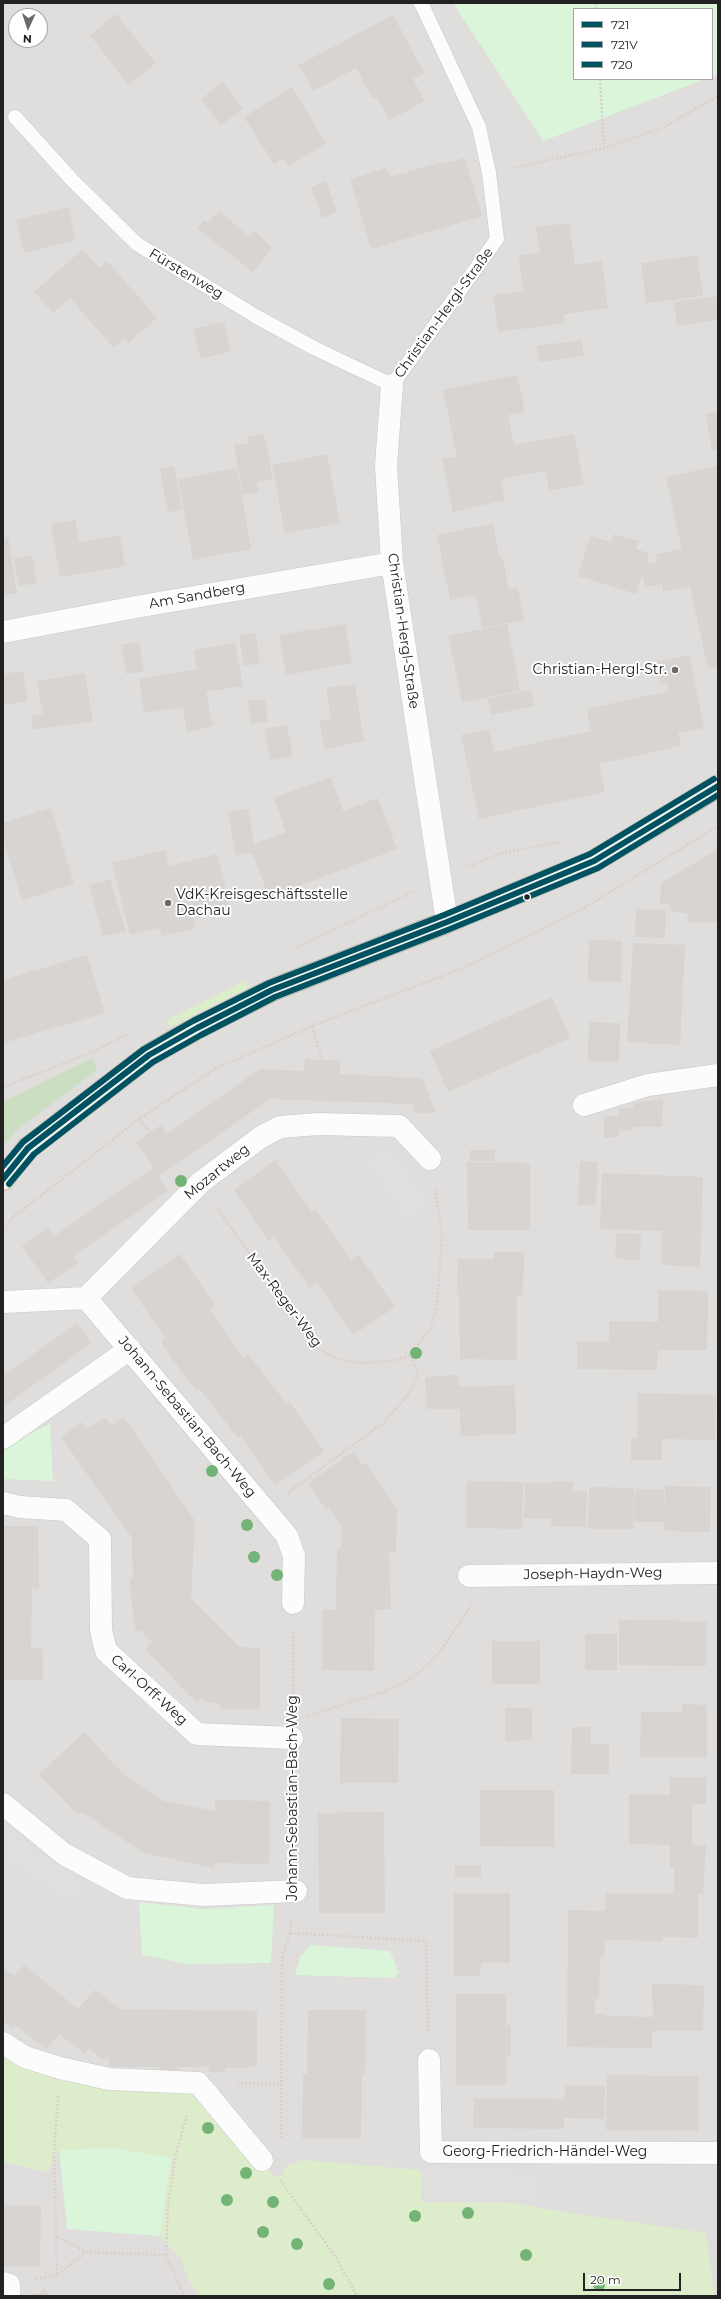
<!DOCTYPE html>
<html>
<head>
<meta charset="utf-8">
<style>
	body { margin:0 }
	#map { position:relative; width:721px; height:2299px; overflow:hidden; background:#f0eeeb; font-family:Montserrat,sans-serif }
	canvas { display:block }
	.frame { position:absolute; inset:0; border:4px solid #222; pointer-events:none }
	.legend { position:absolute; left:573px; top:8px; width:140px; height:72px; box-sizing:border-box; background:#fff; border:1px solid #a7a7a7; margin:0; padding:5px 7px; list-style:none; font-size:12px; color:#222 }
	.legend li { display:flex; align-items:center; gap:8px; height:20px }
	.legend b { width:20px; border:1px solid #a7a7a7 }
	.north { position:absolute; left:8px; top:8px; width:40px; height:40px; box-sizing:border-box; background:#fff; border:1px solid #a7a7a7; border-radius:50%; rotate:183deg; font-size:11px; font-weight:700; line-height:16px; text-align:center; color:#222 }
	.north::after { content:''; display:block; margin:auto; width:14px; height:18px; background:#6a6968; clip-path:polygon(50% 0,100% 100%,50% 72%,0 100%) }
	.scale { position:absolute; left:583px; top:2273px; width:98px; height:18px; box-sizing:border-box; border:2px solid #222; border-top:0; padding-left:5px; font-size:12px; line-height:14px; white-space:nowrap; color:#222; -webkit-text-stroke:3px #fff; paint-order:stroke }
</style>
</head>
<body>
<div id="map">
<canvas width="721" height="2299"></canvas>
<div class="frame"></div>
<ul class="legend">
<li><b style="height:5px;background:#005262"></b>721</li>
<li><b style="height:5px;background:#005262"></b>721V</li>
<li><b style="height:5px;background:#005262"></b>720</li>
</ul>
<div class="north">N</div>
<div class="scale">20 m</div>
</div>
<script>
const ctx = document.querySelector('canvas').getContext('2d');
ctx.lineJoin = 'round';
function paint(path, color) { ctx.fillStyle = color; ctx.fill(path, 'evenodd'); }
const poly = rows => new Path2D(rows.map(r => 'M' + r).join(''));
function trace(path, color, width, dash) { ctx.strokeStyle = color; ctx.lineWidth = width; ctx.lineCap = dash ? 'butt' : 'round'; ctx.setLineDash(dash || []); ctx.stroke(path); }
function drawText(font, color, halo, rows, align = 'center') {
  ctx.font = font + ' Montserrat,sans-serif'; ctx.lineWidth = 4; ctx.setLineDash([]); ctx.textBaseline = 'middle'; ctx.strokeStyle = halo; ctx.fillStyle = color; for (const [text, x, y, turn = 0] of rows) {
    ctx.save(); ctx.translate(x, y); ctx.rotate((+turn || 0) * Math.PI / 180); ctx.textAlign = isNaN(turn) ? turn : align; if (halo) ctx.strokeText(text, 0, 0); ctx.fillText(text, 0, 0); ctx.restore();
  }
}
paint(poly([
	[3,3,718,3,718,2296,3,2296],
	[574,9,712,9,712,79,574,79],
	[16,16,40,16,40,40,16,40]
]), '#dfdedc');
paint(poly([
	[246,980,249,988,170,1027,166,1020],
	[3,2053,54,2079,190,2094,262,2160,273,2176,283,2175,285,2167,302,2160,421,2170,421,2202,515,2203,563,2212,706,2233,714,2296,199,2296,189,2280,181,2259,160,2236,170,2158,59,2150,47,2172,3,2162]
]), '#ddeccb');
paint(poly([
	[92,1058,97,1070,18,1129,3,1146,3,1102]
]), '#cbdec1');
paint(poly([
	[453,3,718,3,718,74,712,76,712,9,574,9,574,79,705,79,543,141],
	[50,1424,53,1481,3,1479,3,1451,35,1431],
	[139,1902,202,1909,274,1905,271,1963,188,1964,142,1955],
	[311,1945,390,1951,399,1973,393,1978,295,1975,300,1957],
	[114,2148,171,2158,160,2236,67,2229,59,2150]
]), '#daf5da');
paint(poly([
	[388,1146,428,1203,406,1218,366,1161],
	[3,1824,25,1844,85,1883,71,1902,3,1856],
	[421,2170,540,2172,539,2198,421,2197]
]), '#e0dfde');
paint(poly([
	[116,14,156,63,128,85,90,35],
	[393,15,424,73,413,79,425,101,389,120,377,97,373,99,356,68,313,91,299,65],
	[223,82,243,109,221,125,201,99],
	[292,87,326,143,289,166,283,158,274,164,244,117],
	[465,158,482,216,371,249,350,179,386,168,390,177,442,162,443,164],
	[326,181,337,212,322,218,311,187],
	[68,207,76,240,24,253,16,220],
	[219,211,249,237,254,231,272,248,253,272,198,229,204,220,208,223],
	[569,223,575,265,602,261,608,308,564,314,565,323,498,332,493,295,523,291,519,255,540,253,536,227],
	[82,250,99,268,107,261,157,318,128,343,124,339,114,348,70,298,53,313,34,292],
	[697,255,703,296,646,303,641,263],
	[718,296,718,320,677,326,674,302],
	[224,322,231,351,201,359,193,329],
	[582,340,584,356,539,362,537,346],
	[517,375,525,412,508,415,514,445,574,434,584,484,549,491,546,471,501,479,505,500,453,512,442,459,457,456,443,390],
	[718,411,718,450,712,451,706,414],
	[264,434,273,479,257,483,259,492,243,495,234,445,249,443,248,437],
	[327,454,340,523,285,534,272,465],
	[174,466,182,510,168,512,160,469],
	[718,466,718,667,708,669,690,586,663,592,662,584,645,587,642,574,636,594,578,576,590,536,611,542,614,534,639,541,636,549,649,553,647,559,650,564,657,562,656,554,682,549,666,477],
	[237,468,251,549,193,560,178,479],
	[75,520,79,542,120,535,125,566,60,577,51,524],
	[493,523,499,556,502,555,509,589,500,591,518,588,524,620,482,628,476,595,450,600,437,535],
	[8,537,17,593,3,595,3,538],
	[32,555,37,583,19,586,14,558],
	[345,624,352,663,286,675,279,635],
	[507,624,520,691,462,702,448,636],
	[256,633,260,663,244,666,239,635],
	[139,642,144,671,126,674,121,645],
	[235,643,243,686,206,692,213,726,187,732,183,707,144,713,139,679,197,669,194,650],
	[689,655,704,728,678,733,681,746,599,764,605,792,479,819,461,735,489,729,494,752,591,731,587,709,669,691,673,706,668,683,661,684,656,662],
	[23,671,27,701,4,705,3,674],
	[85,673,93,721,33,730,31,716,43,714,37,681],
	[355,684,364,741,325,749,319,721,331,718,326,688],
	[531,690,534,706,491,715,488,698],
	[265,699,268,722,251,724,248,701],
	[287,725,293,756,271,760,264,729],
	[331,777,343,811,378,798,397,849,269,897,252,853,236,855,228,812,248,809,254,844,286,832,274,798],
	[51,808,74,884,22,900,3,839,3,823],
	[718,849,718,923,687,922,688,913,671,912,671,904,660,904,661,883],
	[165,850,169,866,217,854,230,906,193,915,196,928,162,936,159,928,130,935,112,863],
	[110,879,126,932,103,936,89,885],
	[636,909,666,910,665,938,635,937],
	[589,940,622,941,621,982,588,981],
	[633,943,685,945,680,1045,627,1042],
	[87,955,105,1013,3,1043,3,980],
	[552,997,570,1038,448,1092,430,1051],
	[589,1022,620,1023,619,1062,588,1061],
	[305,1059,340,1061,340,1074,422,1078,436,1113,414,1113,412,1104,270,1099,158,1177,168,1191,73,1256,78,1263,48,1283,22,1246,48,1228,54,1236,154,1167,136,1142,161,1125,167,1134,260,1069,304,1071],
	[663,1099,662,1127,633,1127,633,1131,619,1131,619,1137,604,1138,604,1116,619,1116,619,1108,633,1108,634,1103],
	[470,1150,495,1150,495,1161,470,1161],
	[275,1160,312,1212,316,1210,351,1260,358,1254,395,1307,353,1335,317,1283,310,1288,274,1237,268,1241,234,1190],
	[580,1161,598,1162,596,1205,578,1205],
	[467,1162,530,1163,530,1230,468,1230],
	[602,1173,703,1177,700,1267,661,1265,662,1231,600,1229],
	[616,1233,641,1234,640,1260,615,1259],
	[494,1252,524,1252,523,1295,517,1295,517,1360,460,1359,459,1294,457,1294,458,1259,494,1259],
	[180,1254,215,1305,210,1309,243,1358,248,1354,286,1403,289,1401,324,1451,275,1485,241,1436,238,1438,199,1388,196,1390,179,1368,161,1342,165,1338,131,1288],
	[658,1290,708,1291,707,1350,658,1350,657,1370,577,1369,577,1341,609,1342,609,1321,658,1322],
	[77,1323,91,1343,3,1407,3,1370,6,1374],
	[458,1375,459,1387,515,1385,516,1434,461,1436,460,1409,427,1409,425,1377],
	[638,1393,716,1395,715,1440,662,1439,662,1460,631,1460,631,1438,637,1439],
	[124,1417,195,1521,191,1598,240,1647,260,1648,260,1709,220,1709,220,1703,207,1703,202,1697,197,1703,145,1649,152,1642,141,1631,135,1631,129,1579,133,1578,132,1538,61,1437,82,1422,86,1429,105,1418,112,1425],
	[354,1451,363,1466,366,1463,397,1510,396,1552,389,1552,391,1609,375,1610,374,1671,322,1670,323,1609,336,1610,337,1549,341,1549,342,1527,329,1508,326,1510,308,1483],
	[467,1481,523,1482,522,1529,466,1528],
	[551,1481,573,1482,573,1491,587,1491,586,1527,551,1526,551,1519,524,1518,525,1483,552,1483],
	[665,1486,711,1487,710,1532,664,1531],
	[589,1487,634,1488,633,1529,588,1529],
	[635,1489,664,1489,664,1522,634,1522],
	[3,1526,38,1526,39,1589,32,1588,31,1648,43,1649,43,1680,3,1680],
	[619,1620,707,1621,706,1666,619,1665],
	[585,1634,617,1634,617,1670,585,1670],
	[492,1641,540,1641,540,1684,492,1684],
	[682,1704,707,1705,707,1757,640,1757,641,1712,682,1712],
	[505,1708,532,1708,532,1740,505,1741],
	[341,1718,399,1719,398,1783,340,1783],
	[572,1727,591,1727,591,1744,609,1744,609,1774,571,1774],
	[84,1732,122,1773,164,1801,215,1811,215,1800,270,1801,269,1864,215,1863,214,1868,144,1853,82,1812,78,1815,39,1775],
	[670,1777,706,1777,706,1804,692,1804,692,1845,706,1845,703,1894,698,1894,698,1938,663,1937,663,1941,605,1940,604,1957,600,1957,599,1999,595,1998,595,2014,606,2014,606,2016,653,2017,652,1984,704,1985,703,2031,652,2031,652,2048,567,2047,568,1910,605,1911,606,1893,674,1894,674,1868,670,1868,670,1845,629,1844,629,1794,670,1795],
	[480,1790,554,1790,554,1847,480,1846],
	[384,1812,385,1913,319,1913,318,1813],
	[455,1865,481,1865,481,1877,455,1877],
	[454,1893,510,1893,510,1963,457,1963,481,1963,480,1976,454,1976],
	[24,1965,78,2009,95,1990,120,2009,257,2011,257,2067,225,2068,225,2072,209,2072,209,2067,177,2067,177,2073,160,2072,160,2067,109,2067,109,2059,102,2059,89,2048,85,2054,59,2034,46,2049,15,2025,12,2029,3,2021,3,1968,14,1976],
	[456,1994,506,1994,506,2025,511,2025,511,2055,507,2055,506,2085,456,2085],
	[308,2010,366,2010,365,2074,362,2075,361,2139,302,2138,303,2074,307,2074],
	[607,2075,699,2076,698,2131,606,2130],
	[565,2085,605,2086,604,2119,564,2118,564,2129,473,2128,474,2098,565,2099],
	[3,2205,41,2205,40,2267,3,2267],
	[44,2288,51,2296,33,2296,33,2294,38,2294]
]), '#d7d4d2');
const lane = poly([
	[15,117,73,181,137,244,257,317,314,348,392,385,497,239,489,173,479,127,421,3]
]);
const street = poly([
	[392,385,386,466,392,563,447,922],
	[3,632,136,607,392,563],
	[584,1105,648,1085,718,1075],
	[86,1298,287,1536,294,1556,293,1603],
	[3,1302,86,1298,201,1182,261,1137,280,1127,319,1124,399,1126,430,1159],
	[3,1438,130,1349],
	[3,1503,20,1507,66,1510,100,1539,101,1630,106,1651,197,1734,292,1738],
	[469,1576,718,1573],
	[3,1804,64,1854,127,1888,204,1895,296,1891],
	[3,2043,25,2057,60,2068,109,2079,198,2083,262,2160],
	[429,2060,431,2152,718,2153],
	[3,2283,9,2285,9,2296]
]);
const secondary = poly([
	[3,1179,28,1148,149,1055,197,1028,272,990,447,922,594,861,718,786]
]);
trace(lane, '#c9c8c7', 15);
trace(street, '#c9c8c7', 23);
trace(secondary, '#999a82', 23);
trace(poly([
	[596,3,596,9],
	[600,79,604,148],
	[513,168,604,148,662,128,718,96],
	[468,867,501,853,561,842],
	[298,947,414,891],
	[312,1026,322,1060],
	[3,1087,93,1052,127,1034],
	[139,1119,150,1132],
	[216,1207,318,1349,340,1360,364,1363,390,1361,411,1356,430,1328,437,1306,442,1236,435,1187],
	[3,1232,11,1219,139,1119,215,1069,312,1026,463,968,539,931,587,906,718,826],
	[289,1494,290,1491,382,1424,410,1392,418,1374,411,1356],
	[293,1710,293,1631],
	[308,1716,383,1692,403,1683,425,1668,440,1652,471,1605],
	[293,1765,296,1862],
	[290,1933,426,1941,428,2033],
	[237,2083,282,2084],
	[58,2096,54,2152,57,2275,86,2252,166,2255,168,2206,175,2158,187,2114],
	[281,2138,282,1956,290,1933,292,1919],
	[280,2180,335,2256,357,2296],
	[57,2237,86,2252],
	[166,2255,184,2296],
	[36,2279,57,2275]
]), '#dccecd', 2.5, [2, 2]);
trace(lane, '#fdfcfc', 14);
trace(street, '#fdfcfc', 22);
trace(secondary, '#f4f4ed', 22);
trace(poly([
	[3,1179,28,1148,149,1055,197,1028,272,990,447,922,594,861,718,786]
]), '#005262', 6);
trace(poly([
	[9,1184,34,1154,153,1062,201,1035,275,997,450,929,598,868,718,795]
]), '#005262', 6);
trace(poly([
	[3,1166,23,1142,144,1049,193,1021,269,983,444,915,590,854,714,779]
]), '#005262', 6);
ctx.fillStyle = '#73b476';
for (const [x, y] of [
	[181,1181],
	[416,1353],
	[212,1471],
	[247,1525],
	[254,1557],
	[277,1575],
	[208,2128],
	[246,2173],
	[227,2200],
	[273,2202],
	[468,2213],
	[415,2216],
	[263,2232],
	[297,2244],
	[526,2255],
	[329,2284],
	[599,2285]
]) { ctx.beginPath(); ctx.arc(x, y, 6, 0, 2 * Math.PI); ctx.fill(); }
for (const [x, y, r, color] of [
	[675,670,4,"#6a6968"],
	[527,897,3.5,"#222"],
	[168,903,4,"#6a6968"]
]) { const dot = new Path2D(); dot.arc(x, y, r, 0, 2 * Math.PI); ctx.fillStyle = color; ctx.fill(dot); trace(dot, '#fff', 1.5); }
drawText('14px', '#222', '#fff', [
	["Fürstenweg",186,274,31],
	["Christian-Hergl-Straße",444,313,-54],
	["Am Sandberg",197,596,-10],
	["Christian-Hergl-Straße",403,631,82],
	["Mozartweg",217,1172,-39],
	["Max-Reger-Weg",284,1300,53],
	["Johann-Sebastian-Bach-Weg",187,1417,50],
	["Joseph-Haydn-Weg",593,1574,-1],
	["Carl-Orff-Weg",149,1690,42],
	["Johann-Sebastian-Bach-Weg",293,1798,-90],
	["Georg-Friedrich-Händel-Weg",545,2152]
]);
drawText('14px', '#222', '#fff', [
	["Christian-Hergl-Str.",667,670],
	["VdK-Kreisgeschäftsstelle",176,895,"left"],
	["Dachau",176,911,"left"]
], 'right');
</script>
</body>
</html>
